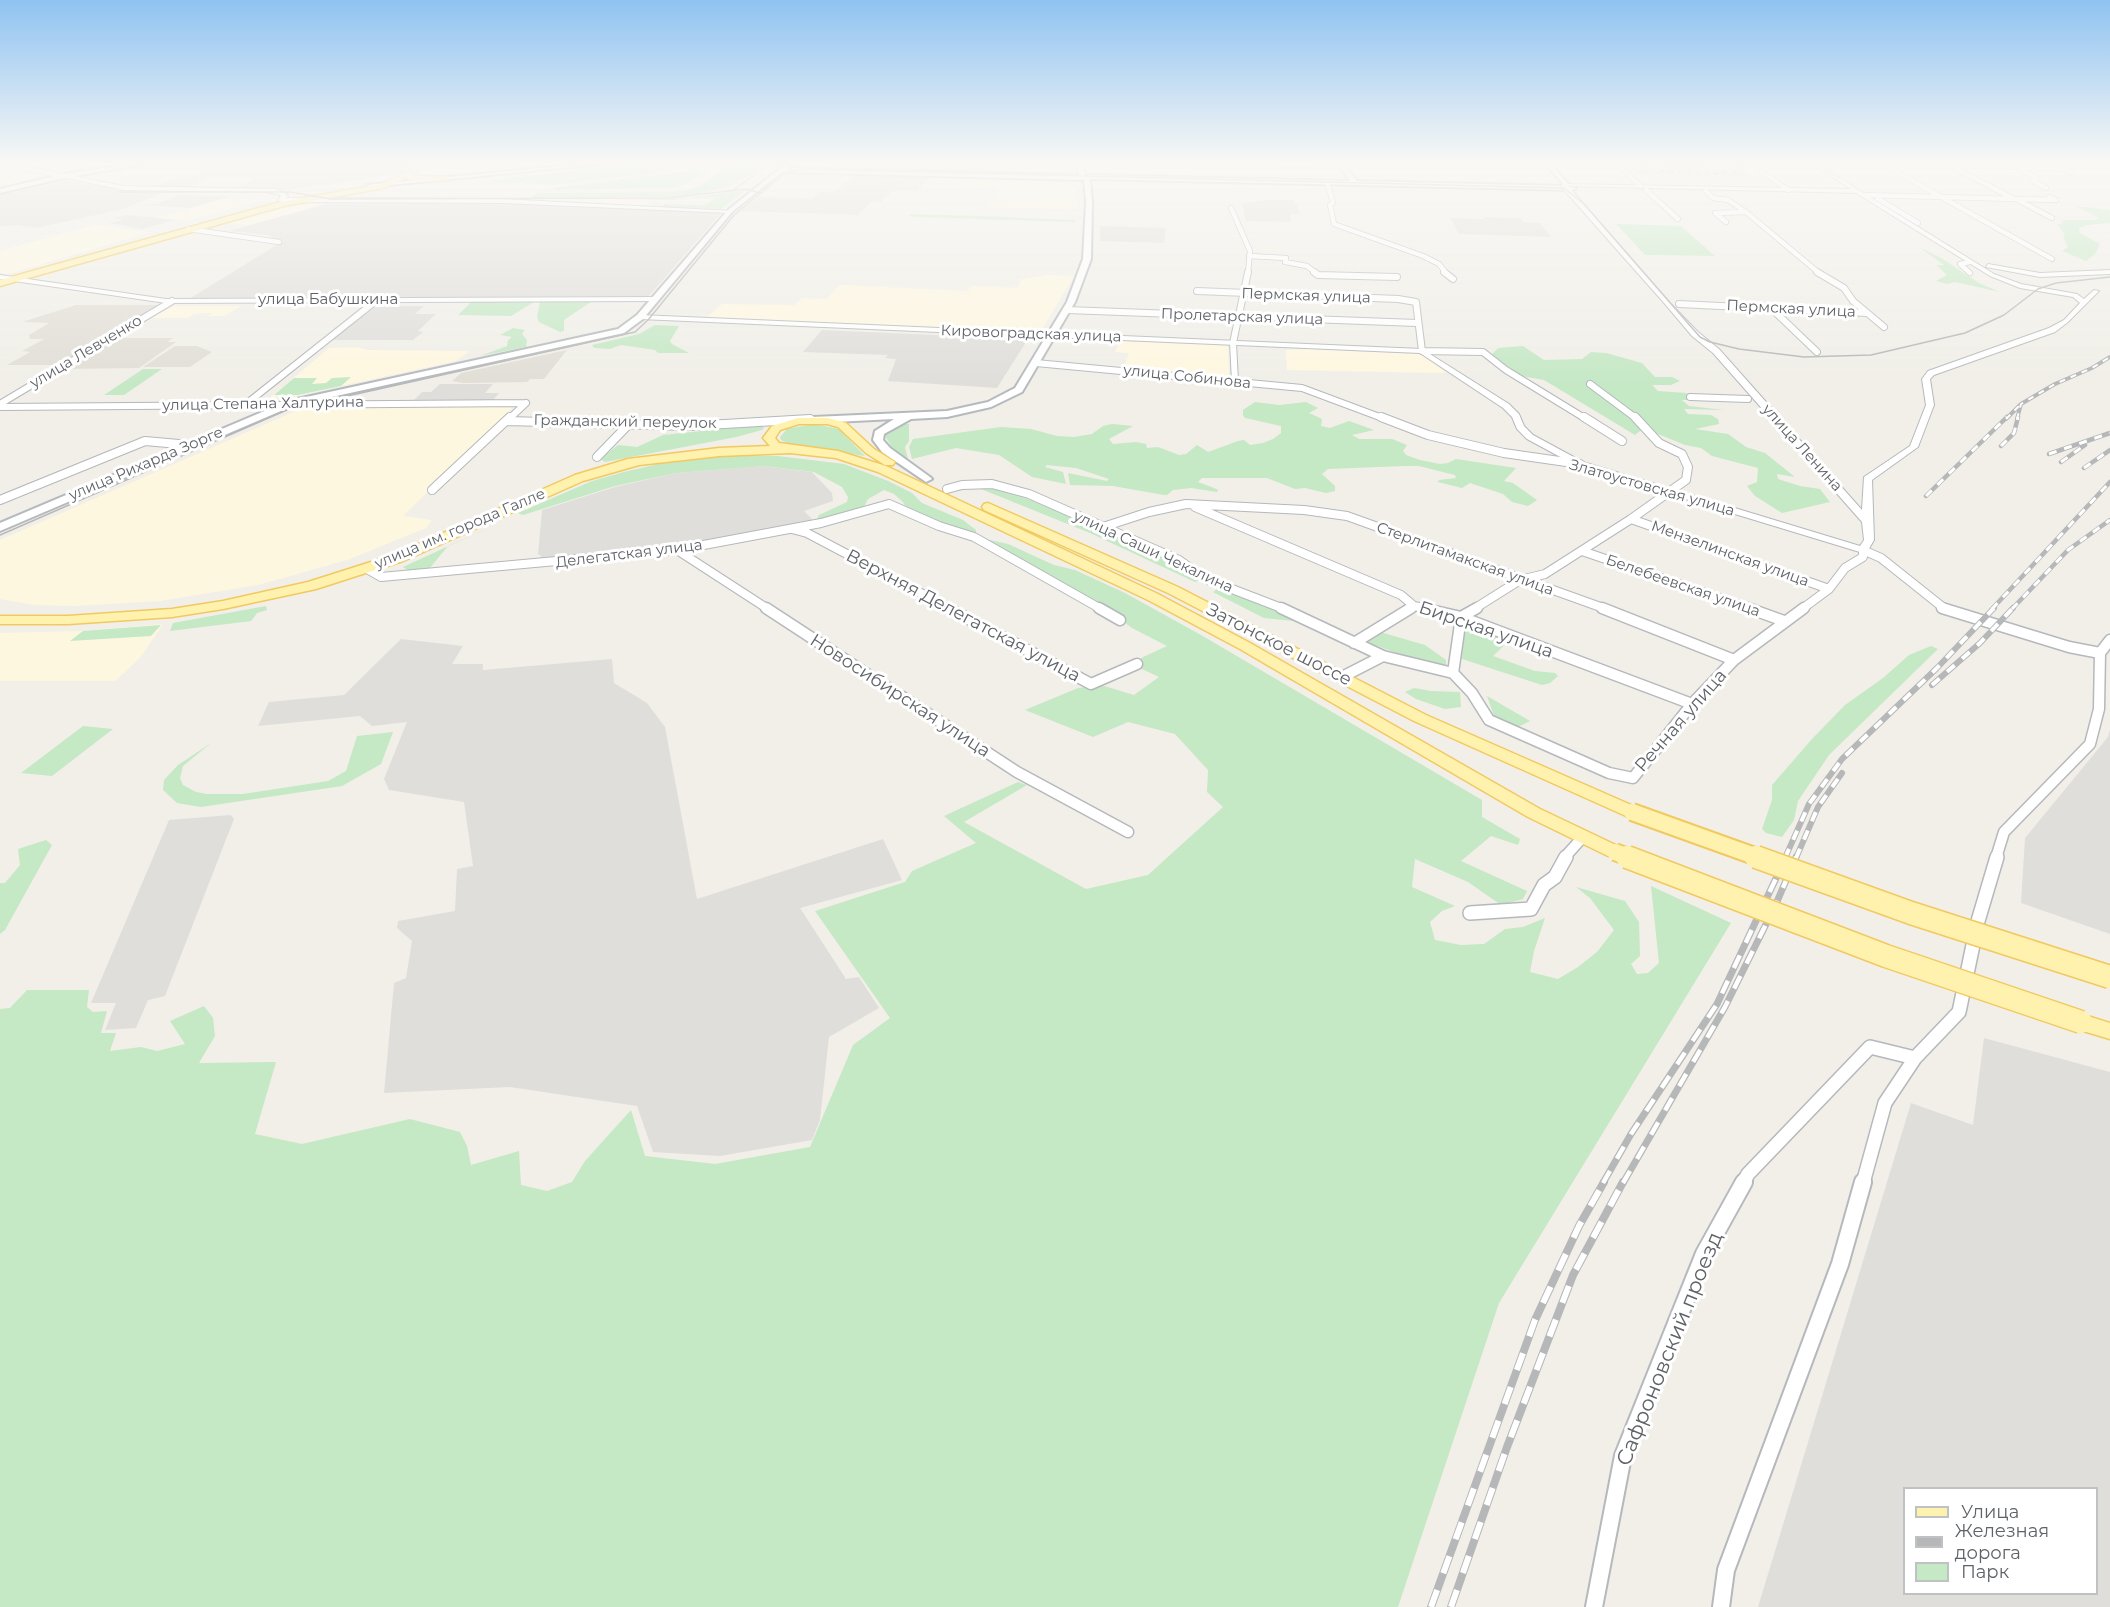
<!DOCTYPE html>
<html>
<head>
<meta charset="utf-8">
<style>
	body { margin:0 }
	#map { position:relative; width:2110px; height:1607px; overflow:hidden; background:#f1efe8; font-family:Montserrat,sans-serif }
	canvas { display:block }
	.legend { position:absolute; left:1903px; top:1487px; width:195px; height:108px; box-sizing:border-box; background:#fff; border:2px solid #bfc1c3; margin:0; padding:8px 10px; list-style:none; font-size:18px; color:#5f6368 }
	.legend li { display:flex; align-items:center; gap:12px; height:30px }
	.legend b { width:30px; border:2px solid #bfc1c3 }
</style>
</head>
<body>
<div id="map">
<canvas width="2110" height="1607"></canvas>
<ul class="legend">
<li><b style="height:8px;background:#fff2af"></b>Улица</li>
<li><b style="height:8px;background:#b6b7b8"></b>Железная дорога</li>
<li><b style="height:16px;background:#c5e8c5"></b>Парк</li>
</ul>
</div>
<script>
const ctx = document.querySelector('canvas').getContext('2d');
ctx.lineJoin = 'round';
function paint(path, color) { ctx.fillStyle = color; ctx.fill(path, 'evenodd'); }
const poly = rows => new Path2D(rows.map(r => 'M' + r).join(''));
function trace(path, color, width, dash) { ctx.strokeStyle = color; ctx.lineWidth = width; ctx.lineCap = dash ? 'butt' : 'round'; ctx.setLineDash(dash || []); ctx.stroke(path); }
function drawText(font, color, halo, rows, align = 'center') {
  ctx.font = font + ' Montserrat,sans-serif'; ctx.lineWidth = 6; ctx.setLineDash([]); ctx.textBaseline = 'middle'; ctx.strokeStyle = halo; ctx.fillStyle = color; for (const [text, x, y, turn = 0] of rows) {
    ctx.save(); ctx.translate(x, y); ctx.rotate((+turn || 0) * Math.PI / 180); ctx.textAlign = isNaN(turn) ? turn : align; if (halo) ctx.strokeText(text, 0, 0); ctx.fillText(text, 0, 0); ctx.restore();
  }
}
paint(poly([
	[836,161,968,161,964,167,832,164],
	[15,169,46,177,0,187,0,172],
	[966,175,1076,179,1077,209,988,207,999,187,959,186],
	[222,199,262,200,187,221,157,218],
	[528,199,654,200,644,206,521,201],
	[299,203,325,204,247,226,229,222],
	[95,225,150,232,11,273,0,273,0,251],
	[1048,275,1074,276,1041,331,706,318,722,304,794,305,802,298,827,299,839,285,967,291,972,286,1017,288,1022,279],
	[174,306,241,306,224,316,208,316,212,313,204,313,194,314,188,318,151,318],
	[1120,341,1228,345,1229,375,1123,370,1129,353,1115,352],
	[357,347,367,350,470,351,456,361,291,397,271,397,329,348],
	[1309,349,1420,354,1446,372,1442,373,1287,370,1286,350],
	[313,407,513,407,403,516,432,520,426,528,347,560,258,585,160,601,75,606,35,605,0,599,0,540,298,410],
	[163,624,140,658,115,681,0,681,0,633,83,631]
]), '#fef7e0');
paint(poly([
	[856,173,932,174,917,191,892,191,881,202,872,201,858,215,740,211,759,197,811,199,819,192,835,192],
	[68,180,122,191,119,192,163,193,123,209,36,228,17,225,0,226,0,195],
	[325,204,518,204,722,212,649,296,189,299,283,241,275,240,269,235,229,231],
	[1100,226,1166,228,1164,243,1100,241],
	[377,306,424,306,415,314,436,314,418,331,423,332,413,340,330,340],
	[822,330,1028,339,997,388,888,381,896,359,885,358,888,355,803,352],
	[440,384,493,384,485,393,499,393,492,401,413,401,422,392,431,392],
	[763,466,812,472,832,493,833,501,804,511,813,520,784,527,691,546,540,561,541,555,538,555,542,510,615,487,676,473],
	[401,639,463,646,452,664,483,664,483,670,612,659,614,683,647,703,665,727,697,899,883,839,902,880,800,908,846,979,859,977,879,1008,829,1037,820,1120,812,1140,720,1156,653,1152,637,1106,510,1087,384,1093,394,983,406,978,412,941,397,928,398,921,455,911,457,869,473,866,464,802,389,790,384,779,407,722,372,726,360,716,258,726,269,702,344,695],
	[2110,729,2110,934,2021,903,2025,838,2108,737],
	[231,815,234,819,165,996,148,1000,136,1028,105,1030,116,1003,91,1003,169,820],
	[1984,1038,2110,1072,2110,1607,1758,1607,1911,1103,1973,1125],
	[1904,1488,2096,1488,2096,1594,1904,1594]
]), '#e0deda');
paint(poly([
	[189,161,420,161,398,174,289,190,237,189,253,179,240,177,213,177,186,188,152,187,175,179,199,175,203,170],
	[178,195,232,196,189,208,143,205,159,203],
	[1265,200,1294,200,1301,214,1290,214,1291,222,1246,221,1242,203],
	[127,215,157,218,174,220,143,229,109,223,123,220,114,218],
	[1484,217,1520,218,1523,222,1540,223,1551,237,1459,234,1450,218,1485,219],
	[76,305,161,305,119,330,106,333,113,334,61,365,7,365,30,352,22,351,44,339,30,339,29,335,49,323,22,322],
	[116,338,173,338,167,342,176,342,139,368,65,369],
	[175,346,197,346,212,352,190,367,143,367],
	[567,350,544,379,530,379,527,382,464,383,452,381,461,373]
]), '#e1ded6');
paint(poly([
	[660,161,672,161,672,171,552,185,492,182,491,180],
	[737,161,776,161,728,187,699,194,666,197,531,198,537,193,667,192,689,190,701,185,723,170,735,168,735,165,731,164],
	[1617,161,1800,161,1806,165,1745,164,1749,169,1742,169,1748,176,1636,174],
	[696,170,709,171,677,188,556,190,552,188],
	[746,190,721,209,662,207,665,204,706,205,715,197,671,200,633,200,687,198],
	[2076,206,2110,210,2110,223,2088,225,2079,228,2080,233,2100,244,2095,254,2086,261,2062,251,2068,247,2063,237,2065,234,2057,225,2062,223,2063,220,2095,220,2099,218],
	[910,214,980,216,1075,220,1075,222,917,217,909,216],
	[1616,224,1681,226,1715,256,1645,255],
	[1919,247,1943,259,1979,283,2000,292,1955,282,1947,284,1936,281,1947,275,1936,265,1944,265],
	[471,302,534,302,511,316,458,315],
	[540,302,591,302,564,320,564,331,560,332,539,322,537,317],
	[655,325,679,326,670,341,672,344,689,353,658,353,655,350,621,345,610,349,594,348,592,345,639,334],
	[513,328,525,330,522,334,527,340,526,347,480,356,507,346,508,340,512,337,500,335],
	[1523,346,1544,360,1582,359,1591,352,1606,353,1642,363,1655,377,1672,377,1680,381,1671,385,1652,385,1658,391,1686,393,1694,400,1682,400,1689,406,1724,410,1684,409,1688,414,1711,415,1718,419,1719,424,1695,429,1728,434,1746,447,1765,453,1795,477,1777,474,1778,479,1800,486,1820,489,1830,502,1782,513,1755,496,1747,486,1757,482,1758,468,1712,456,1701,448,1685,445,1653,432,1640,431,1635,435,1544,380,1521,376,1491,355,1498,348],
	[143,369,162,369,124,395,104,395],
	[351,377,341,386,298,395,274,395,294,378,317,378,312,384,326,383,332,378],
	[1255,402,1279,405,1306,402,1318,408,1309,413,1322,419,1321,426,1330,428,1349,421,1374,430,1352,435,1359,439,1392,439,1407,445,1403,451,1406,455,1420,460,1440,464,1448,463,1456,459,1516,468,1504,481,1513,483,1537,500,1528,506,1512,502,1503,494,1470,483,1462,488,1438,482,1439,480,1456,478,1455,475,1419,466,1405,466,1328,469,1322,474,1335,486,1335,491,1326,493,1305,488,1295,489,1267,478,1202,478,1198,482,1214,488,1218,490,1217,492,1191,488,1173,490,1167,495,1164,495,1113,486,1070,485,1068,473,1107,481,1109,479,1076,468,1047,465,1045,467,1063,472,1066,484,1032,477,999,455,956,448,912,459,909,447,913,439,1001,427,1031,429,1057,436,1074,437,1092,434,1103,426,1112,424,1133,426,1109,439,1113,444,1136,442,1146,444,1147,448,1158,447,1179,455,1186,454,1197,445,1208,452,1238,441,1244,440,1250,445,1263,443,1273,439,1281,433,1281,426,1245,418,1243,415,1243,410],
	[902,423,909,424,909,441,905,447,908,459,894,451,885,436,891,429],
	[814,424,839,429,865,456,793,446,781,440,780,437,787,429],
	[760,425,764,428,762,430,736,437,605,462,600,459,618,445,637,447,663,435],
	[716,456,778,456,844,464,888,481,912,493,922,503,963,520,976,530,976,535,941,525,906,508,903,502,894,494,884,490,868,499,864,507,823,520,817,519,819,515,847,502,848,497,842,487,814,472,764,466,676,473,615,486,523,515,518,513,592,481,624,472,671,461],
	[976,487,986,487,1031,500,1174,562,1201,579,1195,582,1090,533],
	[499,523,448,546,429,569,409,571,403,567],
	[981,538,1008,544,1054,565,1075,570,1125,593,1201,635,1482,800,1482,817,1520,839,1518,845,1491,836,1461,861,1527,891,1523,899,1501,905,1468,882,1415,859,1412,887,1455,906,1442,911,1430,922,1435,940,1461,945,1484,944,1505,929,1523,927,1545,918,1534,951,1530,972,1558,979,1578,967,1597,952,1614,930,1590,898,1576,887,1625,901,1639,922,1640,956,1631,964,1637,974,1648,973,1659,963,1651,886,1731,923,1499,1303,1398,1607,0,1607,0,1009,10,1008,27,990,89,990,87,1007,93,1012,107,1011,101,1033,116,1033,110,1051,141,1047,157,1051,185,1044,170,1021,204,1006,213,1018,215,1036,199,1063,276,1062,255,1134,302,1144,410,1119,460,1132,467,1146,471,1165,519,1151,521,1185,547,1191,572,1182,585,1161,631,1110,645,1156,715,1164,810,1147,853,1045,890,1018,815,911,905,882,912,871,976,843,944,816,1018,782,1027,785,964,822,1086,889,1148,875,1223,807,1207,792,1208,770,1175,734,1128,722,1093,737,1025,710,1078,688,1101,685,1134,695,1159,677,1142,669,1141,658,1167,646,1132,628,1103,606],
	[1220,587,1294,615,1303,622,1264,618,1213,592],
	[266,606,267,610,257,613,251,621,170,631,173,623],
	[1464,619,1512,638,1493,656,1535,671,1555,673,1558,676,1550,683,1542,685,1462,659],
	[161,625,151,636,70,641,83,631],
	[1380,632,1425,645,1446,660,1446,664,1442,666,1415,660,1367,642],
	[1931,646,1938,649,1829,755,1798,801,1794,820,1782,837,1766,833,1762,829,1772,800,1772,785,1812,739,1845,705,1883,678,1909,655],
	[1414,688,1431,691,1460,692,1461,707,1445,709,1416,699,1405,692],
	[1487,696,1530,721,1516,728,1495,719],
	[83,726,113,729,52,776,21,773],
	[393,732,381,764,342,786,201,807,177,803,163,790,164,780,178,765,211,743,183,766,180,778,183,785,196,792,207,794,243,794,328,781,346,771,357,736],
	[46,840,52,845,5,930,0,934,0,883,5,883,20,865,18,849]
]), '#c5e8c5');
paint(poly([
	[1644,161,1739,161,1688,171,1648,166,1643,163]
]), '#aadaff');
const minorFar5 = poly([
	[1154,161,1343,166],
	[1614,161,1640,186],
	[1877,161,2052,259],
	[1942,161,2012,198],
	[2061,161,2110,163],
	[1811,162,1922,164],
	[0,163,64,176],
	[1950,165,2053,168,2064,169,2072,173],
	[2018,168,2036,178,2033,181,2046,188],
	[1761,171,1788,190],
	[1327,182,1333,203,1330,205,1334,224,1423,256,1439,264,1446,273],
	[1646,190,1678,219],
	[1706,191,1713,198,1728,200,1746,212,1819,273],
	[1865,195,2056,200,2049,197],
	[1879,197,1877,198,1918,223],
	[2018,200,2052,218],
	[1231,208,1250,251,1248,273],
	[1726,222,1715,213,1746,212],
	[188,229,279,242],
	[1249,256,1286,258,1285,262,1307,266,1316,273],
	[1970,262,1960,264,1970,273]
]);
const minorFar4 = poly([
	[1314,272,1318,275,1397,277],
	[1444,272,1453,279],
	[1817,272,1844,288,1853,301,1884,327],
	[1197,291,1398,299,1416,302,1422,351,1483,352,1506,370,1586,419],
	[1679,304,1866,313],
	[1771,308,1817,352],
	[1067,310,1417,323],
	[1036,363,1302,388,1385,419],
	[1235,381,1233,343,1248,272],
	[1590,384,1637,419],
	[1690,397,1748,399],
	[0,404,172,301],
	[246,404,377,300],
	[0,407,526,403],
	[509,419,526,403]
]);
const minorFar3 = poly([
	[1381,417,1428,435,1504,453,1580,464],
	[1584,417,1622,441],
	[507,421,690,426,810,419],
	[597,457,629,424],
	[947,489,962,485,992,484,1029,494,1179,560,1206,579,1284,609],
	[432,490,510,417],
	[0,500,145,441,190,445],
	[1195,507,1401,595,1414,606,1429,609],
	[1631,519,1829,589],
	[1103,527,1149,512,1186,504,1304,510,1347,516,1606,609],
	[792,529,807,533,951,609],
	[677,550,768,609],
	[1582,551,1752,609],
	[367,569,381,577,677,550,821,523,889,504,939,526,974,537,1101,609],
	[1408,609,1414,606],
	[1474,609,1520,580,1545,574,1631,519,1686,480,1688,467,1682,454,1659,443,1635,417],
	[1802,609,1829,589,1845,568,1863,557,1863,550,1881,558,1945,609]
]);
const minorFar2 = poly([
	[766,608,1017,772,1128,832],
	[948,608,1091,684,1137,664],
	[1099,608,1120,620],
	[1281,608,1383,656,1453,673,1472,693,1489,720,1609,773,1633,778,1692,704,1734,660,1804,608],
	[1422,608,1461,617,1692,704],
	[1602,608,1734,660],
	[1748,608,1784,621],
	[1942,608,2069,647,2100,653],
	[1354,643,1411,608],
	[2100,653,2110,640],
	[1453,673,1461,617,1477,608],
	[1342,677,1383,656],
	[1564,858,1582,838],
	[1996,858,2004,832,2090,744,2099,709,2100,653]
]);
const minorFar1 = poly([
	[1470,913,1531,909,1544,885,1555,877,1566,857],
	[1743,1183,1748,1174,1870,1047,1915,1058],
	[1863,1183,1885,1103,1915,1058,1959,1012,1978,921,1997,857]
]);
const minor = poly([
	[1594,1607,1623,1456,1704,1254,1744,1182],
	[1721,1607,1726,1570,1840,1264,1863,1182]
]);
const tertiary = poly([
	[1807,161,1812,161,1994,274,2021,284,2077,294,2084,299,2094,290,2099,291,2068,322,2055,332,1934,375,1930,379,1934,405,1918,447,1872,480,1874,540,1867,552,1863,553,1577,466,1527,439,1517,429,1512,417,1503,408,1420,353,640,319,637,317,640,315,1422,349,1509,404,1519,414,1524,426,1533,435,1583,462,1860,546,1864,540,1862,522,1713,353,1692,336,1665,304,1564,190,1562,184,1851,189,1807,161],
	[1568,186,1856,193,1990,276,2020,288,2073,297,2080,303,2064,320,2049,328,1928,371,1922,379,1926,405,1910,446,1864,477,1862,510,1719,349,1698,332,1669,302,1568,186],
	[64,174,123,186,276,189,285,193,288,196,286,198,503,199,733,211,730,213,503,203,281,202,278,200,281,195,266,192,123,190,62,177,64,174],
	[1988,264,2040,273,2110,270,2110,274,2040,277,1986,267,1988,264],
	[0,275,166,299,654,297,657,299,654,301,166,303,0,279,0,275]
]);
const secondary = poly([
	[150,161,163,161,64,178,0,193,0,189,64,174,150,161],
	[613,161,632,161,370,187,367,185,613,161],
	[789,161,795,161,787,168,1079,175,1077,161,1083,161,1085,175,1350,181,1336,161,1342,161,1357,181,1565,186,1543,161,1549,161,1568,184,1565,186,1576,188,1573,190,1090,179,1092,202,1091,259,1075,302,1022,392,991,407,947,417,911,419,884,434,883,440,890,448,930,477,932,479,926,482,882,452,873,440,875,431,894,419,814,423,809,420,814,417,947,411,988,402,1015,388,1067,302,1083,259,1086,202,1084,180,782,172,732,212,643,319,624,333,295,405,0,531,0,523,288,401,618,329,637,315,728,210,789,161]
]);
const primary = poly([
	[428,161,435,161,410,175,446,177,448,180,413,181,405,178,384,188,284,206,0,286,0,280,280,202,382,184,428,161],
	[798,418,828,418,846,423,874,449,895,462,893,465,885,465,866,453,838,427,827,424,799,424,780,430,775,438,779,443,838,451,886,466,1158,594,1250,643,1540,809,1622,848,1624,852,1622,856,1608,856,1528,817,1240,649,1148,600,878,472,836,458,790,453,719,456,639,465,583,481,403,561,316,589,223,609,172,617,68,624,0,624,0,616,68,616,172,609,223,601,308,582,393,555,575,475,628,459,719,448,770,446,763,438,772,426,798,418],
	[988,503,1178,587,1426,715,1638,808,1641,812,1638,816,1632,818,1626,816,1414,721,1168,593,984,510,982,507,984,504,988,503],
	[2081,1014,2110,1023,2110,1039,2073,1028,2070,1022,2073,1016,2081,1014]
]);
trace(minorFar5, '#b5b8bc', 6);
trace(minorFar4, '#b5b8bc', 8);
trace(minorFar3, '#b5b8bc', 10);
trace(minorFar2, '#b5b8bc', 13);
trace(minorFar1, '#b5b8bc', 16);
trace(minor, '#b5b8bc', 20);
trace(tertiary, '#b5b8bc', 2);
trace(secondary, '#b6babf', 4);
trace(primary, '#f2c960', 3);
trace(minorFar5, '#fff', 4.5);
trace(minorFar4, '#fff', 6);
trace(minorFar3, '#fff', 8);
trace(minorFar2, '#fff', 10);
trace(minorFar1, '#fff', 13);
trace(minor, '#fff', 16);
paint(tertiary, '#fff');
paint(secondary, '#fff');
paint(primary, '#fff2af');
trace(poly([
	[788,172,805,169,1564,188,1583,203,1700,337,1710,342,1739,349,1804,357,1871,355,1965,333,2004,315,2038,289,2056,283,2110,277],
	[733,190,766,167,799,161],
	[119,192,290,192,330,199,668,198,746,189,760,193],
	[0,535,289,409,635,332,648,320,734,215,793,167]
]), '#b6b7b8', 1.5);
const railFar5 = poly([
	[1630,161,1655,170,1702,175,1735,172,1741,164,1751,161]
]);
const railFar4 = poly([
	[2006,419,2021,404],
	[2017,419,2021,404,2055,384,2092,368,2110,357]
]);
const railFar3 = poly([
	[2001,446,2014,433,2018,417],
	[2049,454,2110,433],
	[2061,462,2085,445],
	[2084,468,2110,450],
	[1926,496,2007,417],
	[1992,609,2110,482],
	[2012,609,2068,550,2110,520]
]);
const railFar2 = poly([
	[1932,685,1980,643,2013,608],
	[1785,858,1809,804,1842,759,1937,668,1994,608],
	[1796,858,1818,807,1842,773]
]);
const railFar1 = poly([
	[1603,1183,1631,1134,1717,1004,1786,857],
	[1623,1183,1725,1007,1776,904,1796,857]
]);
const rail = poly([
	[1431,1607,1535,1320,1579,1226,1604,1182],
	[1451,1607,1507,1447,1573,1275,1623,1182]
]);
trace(railFar5, '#b6b7b8', 2);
trace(railFar4, '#b6b7b8', 4);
trace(railFar3, '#b6b7b8', 4.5);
trace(railFar2, '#b6b7b8', 6);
trace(railFar1, '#b6b7b8', 7);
trace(rail, '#b6b7b8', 8);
trace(railFar5, '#fff', 1.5, [4.5]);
trace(railFar4, '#fff', 2, [6]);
trace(railFar3, '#fff', 3, [8]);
trace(railFar2, '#fff', 4, [10]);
trace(railFar1, '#fff', 4.5, [14]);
trace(rail, '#fff', 6, [18]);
const primaryBridgeFar1 = poly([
	[1632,812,1760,858],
	[1615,852,1631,858]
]);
const primaryBridge = poly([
	[1627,857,1886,956,2081,1022],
	[1756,857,1911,913,2110,977]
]);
trace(primaryBridgeFar1, '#f2c960', 20, []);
trace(primaryBridge, '#f2c960', 25, []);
trace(primaryBridgeFar1, '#fff2af', 16);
trace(primaryBridge, '#fff2af', 22);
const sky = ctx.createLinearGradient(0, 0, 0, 386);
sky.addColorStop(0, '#8fc3f1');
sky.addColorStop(0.42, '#f9f8f5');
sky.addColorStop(1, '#f9f8f500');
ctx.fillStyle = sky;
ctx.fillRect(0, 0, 2110, 386);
drawText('15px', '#5f6368', '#fff', [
	["Пермская улица",1306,296,2],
	["улица Бабушкина",328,300],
	["Пермская улица",1791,309,3],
	["Пролетарская улица",1242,317,2],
	["Кировоградская улица",1031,334,2],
	["улица Левченко",86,352,-31],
	["улица Собинова",1187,377,6],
	["улица Степана Халтурина",263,404,-1],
	["Гражданский переулок",625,422,1],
	["улица Ленина",1802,448,48],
	["улица Рихарда Зорге",146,464,-23],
	["Златоустовская улица",1652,488,16],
	["улица им. города Галле",460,529,-23],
	["улица Саши Чекалина",1153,552,25],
	["Делегатская улица",629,554,-7],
	["Мензелинская улица",1730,554,20],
	["Стерлитамакская улица",1465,559,20],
	["Белебеевская улица",1683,586,19]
]);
drawText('18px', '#5f6368', '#fff', [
	["Верхняя Делегатская улица",963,616,28],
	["Бирская улица",1486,630,19],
	["Затонское шоссе",1279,645,27],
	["Новосибирская улица",900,696,33],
	["Речная улица",1681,721,-49]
]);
drawText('21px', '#5f6368', '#fff', [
	["Сафроновский проезд",1670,1349,-68]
]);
</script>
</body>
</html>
